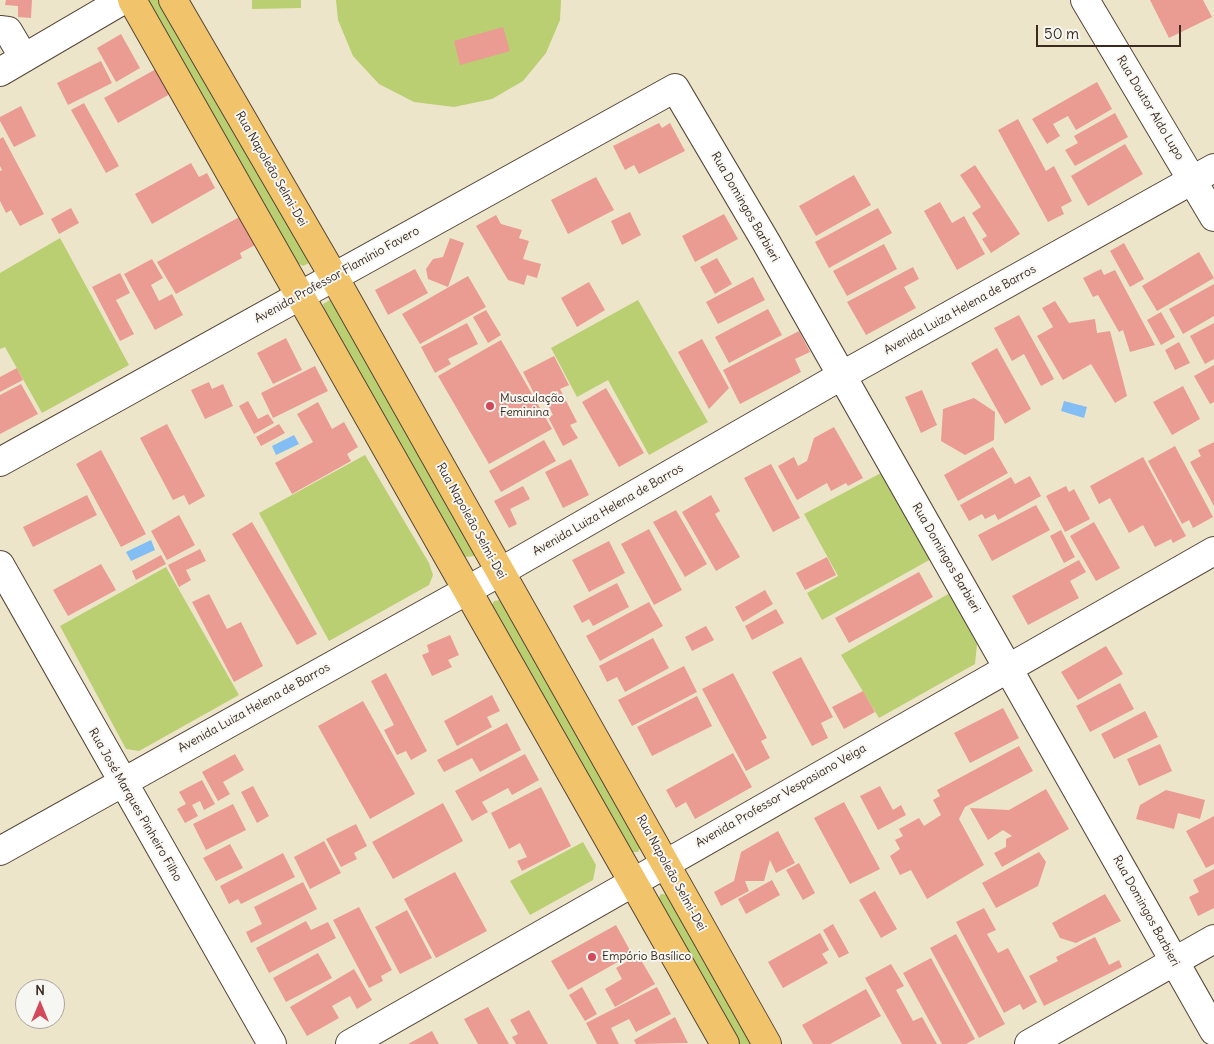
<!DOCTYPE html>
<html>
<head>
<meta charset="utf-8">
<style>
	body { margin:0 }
	#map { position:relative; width:1214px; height:1044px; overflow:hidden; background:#ede5ca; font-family:Delius,sans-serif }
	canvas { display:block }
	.north { position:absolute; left:15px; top:979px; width:50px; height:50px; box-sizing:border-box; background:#f6f6f2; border:1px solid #aba49d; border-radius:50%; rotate:0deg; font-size:14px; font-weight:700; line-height:20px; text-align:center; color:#3b2a1e }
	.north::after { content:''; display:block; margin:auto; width:18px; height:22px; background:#d1495b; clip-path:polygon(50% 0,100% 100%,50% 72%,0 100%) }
	.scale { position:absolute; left:1036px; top:25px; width:145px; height:22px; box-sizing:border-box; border:2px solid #3b2a1e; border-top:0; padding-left:6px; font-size:15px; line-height:18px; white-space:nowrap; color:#3b2a1e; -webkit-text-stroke:4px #f6f6f2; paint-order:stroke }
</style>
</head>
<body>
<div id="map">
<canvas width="1214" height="1044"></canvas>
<div class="north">N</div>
<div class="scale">50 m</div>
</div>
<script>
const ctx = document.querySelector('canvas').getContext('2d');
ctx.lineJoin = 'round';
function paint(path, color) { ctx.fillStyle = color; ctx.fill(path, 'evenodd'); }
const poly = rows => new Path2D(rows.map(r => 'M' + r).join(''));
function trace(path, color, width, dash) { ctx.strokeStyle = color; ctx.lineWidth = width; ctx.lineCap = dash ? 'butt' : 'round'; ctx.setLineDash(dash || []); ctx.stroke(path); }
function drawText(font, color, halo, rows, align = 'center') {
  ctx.font = font + ' Delius,sans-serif'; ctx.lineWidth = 4; ctx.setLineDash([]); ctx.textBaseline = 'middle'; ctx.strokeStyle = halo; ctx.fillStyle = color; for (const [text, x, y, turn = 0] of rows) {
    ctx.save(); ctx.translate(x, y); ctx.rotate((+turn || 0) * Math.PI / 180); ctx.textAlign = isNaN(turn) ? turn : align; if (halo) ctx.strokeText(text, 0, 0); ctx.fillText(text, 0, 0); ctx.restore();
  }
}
paint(poly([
	[145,0,163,0,309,254,309,263,303,266,296,262],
	[252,0,301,0,301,8,252,9],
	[336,0,561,0,560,20,546,53,523,81,492,99,454,107,414,102,379,84,353,56,338,20],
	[60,238,129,365,42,413,5,347,0,349,0,273],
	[330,300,338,304,475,548,475,556,465,557,460,552,326,318,323,304],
	[638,300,708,422,649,455,608,380,577,397,551,348],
	[365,455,429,563,433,575,429,585,329,641,259,513],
	[881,473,931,559,822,620,807,593,838,576,804,514],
	[166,567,239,695,139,751,126,749,60,626],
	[950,593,977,644,975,664,879,718,841,655],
	[500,600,506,604,641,846,638,852,632,852,625,845,491,607,494,601],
	[583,842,596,865,593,880,530,915,510,881],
	[661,894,670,895,755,1044,738,1044,658,899]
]), '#bace72');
paint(poly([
	[1064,401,1087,407,1084,418,1061,411],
	[294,435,299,444,276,455,272,446],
	[151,540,155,550,131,561,126,552]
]), '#82bdf4');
paint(poly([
	[6,0,32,0,31,18,18,17,18,6,5,5],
	[1150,0,1203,0,1212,17,1169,38],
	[503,27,510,51,460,65,454,41],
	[121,34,140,68,116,82,97,48],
	[101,61,112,83,68,105,57,83],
	[156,69,170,94,118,123,104,98],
	[1097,82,1112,109,1076,130,1068,116,1053,124,1060,136,1047,144,1032,119],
	[84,103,119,166,106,173,71,110],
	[21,106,36,136,14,147,0,121,0,117],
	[1115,113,1128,137,1075,166,1065,150,1078,143,1074,136],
	[1018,119,1046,171,1054,166,1072,201,1061,207,1064,214,1048,222,998,130],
	[659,123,662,128,670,123,685,151,639,174,634,165,625,170,613,146],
	[3,137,44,214,20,226,11,210,6,213,0,201,0,171,2,170,0,166,0,139],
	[1125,144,1143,174,1088,206,1071,176],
	[191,163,199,177,207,173,215,188,152,224,135,194],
	[975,165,1020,234,991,253,982,239,987,236,972,213,981,207,960,175],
	[854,175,871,205,816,236,799,206],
	[596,177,614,210,568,234,551,200],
	[940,202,952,223,964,216,985,254,957,270,924,211],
	[71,208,79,223,59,234,51,219],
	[878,208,892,233,829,268,815,242],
	[630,212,641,235,622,245,611,221],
	[724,214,738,239,695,262,682,236],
	[243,215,259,243,240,253,242,258,176,294,157,262],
	[496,215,501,224,522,230,519,238,529,241,523,259,541,264,537,278,527,275,524,285,508,280,476,226],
	[450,238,464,243,448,287,428,279,426,269,433,259,443,257],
	[1124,243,1144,279,1130,287,1110,251],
	[884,244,897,269,847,296,833,271],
	[1199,252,1214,278,1157,311,1142,286],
	[717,258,732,284,715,294,700,267],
	[152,259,163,278,151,285,159,301,172,294,183,315,155,330,124,274],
	[913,267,919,279,904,287,916,308,866,335,847,302],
	[415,269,428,293,388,315,375,290],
	[1101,269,1104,275,1115,270,1155,345,1130,352,1123,330,1119,332,1098,295,1093,297,1083,278],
	[120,273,130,293,116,300,134,334,120,341,92,287],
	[468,276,486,307,420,344,402,314],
	[753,277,765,300,718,324,706,302],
	[589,282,605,310,577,327,561,298],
	[1214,284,1214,316,1183,334,1169,309],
	[1055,301,1069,323,1095,319,1097,333,1110,331,1127,396,1115,403,1091,364,1063,380,1037,336,1053,327,1042,308],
	[768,309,782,335,729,363,715,337],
	[486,310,501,335,488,343,473,317],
	[1161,312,1175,337,1161,345,1147,320],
	[1019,315,1054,379,1041,386,1024,354,1012,361,994,328],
	[467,323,478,344,448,359,451,364,435,373,421,347],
	[1214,323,1214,359,1205,364,1190,336],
	[799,331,810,352,795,359,801,372,740,404,723,370],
	[286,338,302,370,273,384,257,353],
	[702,339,729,388,709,409,678,352],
	[501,340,552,429,489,464,438,376],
	[1179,342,1190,363,1175,370,1165,350],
	[997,348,1031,409,1005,424,971,363],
	[554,356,569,385,560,389,577,422,570,425,578,438,563,446,548,417,553,415,544,398,538,401,523,372],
	[1214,365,1214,402,1210,404,1194,376],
	[315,366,328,391,273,418,261,393],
	[17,368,23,380,0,392,0,377],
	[209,382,212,389,223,384,233,406,205,419,191,390],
	[21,384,38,414,0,434,0,395],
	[1183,386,1200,419,1172,435,1153,402],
	[606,388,644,453,619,467,582,402],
	[922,390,937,425,921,433,905,397],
	[974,398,995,412,994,440,965,455,941,441,943,409],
	[248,401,258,419,268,414,274,423,254,434,239,406],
	[318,402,332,429,344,422,358,447,347,454,351,461,292,494,275,463,313,442,297,414],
	[167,424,205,496,189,505,184,495,173,500,140,438],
	[279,424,285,433,261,446,256,437],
	[834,427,863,478,848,486,846,483,831,491,827,483,797,500,778,466,794,457,798,466,807,461,814,438],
	[544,440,556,461,501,492,489,471],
	[1214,442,1214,506,1190,462,1201,456,1198,450],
	[1175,446,1213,517,1193,528,1189,520,1182,524,1148,461],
	[993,447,1008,473,958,501,944,475],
	[101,450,146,534,121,547,76,464],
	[1143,457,1186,536,1173,543,1171,539,1155,547,1143,525,1129,533,1110,498,1099,504,1090,486],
	[571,459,589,495,563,508,545,472],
	[771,464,800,518,773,532,744,478],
	[1030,476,1041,496,998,520,995,514,985,519,982,514,969,521,960,505,1011,477,1015,484],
	[523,486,530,499,510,509,517,524,509,528,494,501],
	[1066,486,1069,492,1074,489,1090,519,1065,532,1046,496],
	[87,495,97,515,33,547,23,527],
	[711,495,720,511,715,514,740,557,716,571,682,512],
	[1036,505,1050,530,992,561,978,535],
	[676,510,707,564,685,577,653,522],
	[179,515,195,545,167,560,151,531],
	[252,522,317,634,297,645,232,534],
	[1094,522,1120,568,1096,581,1070,536],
	[649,529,682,590,654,605,621,544],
	[1061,530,1075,557,1064,563,1050,536],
	[609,541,625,573,589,592,572,560],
	[200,549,206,561,186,570,191,580,179,587,168,565],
	[161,555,166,564,136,580,132,571],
	[827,557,836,575,805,590,796,573],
	[1079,560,1086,572,1070,581,1079,598,1028,625,1012,596],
	[101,564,116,590,68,616,53,590],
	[919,572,933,597,849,643,835,618],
	[617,583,629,607,593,626,589,619,582,623,573,606],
	[765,590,773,604,743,622,735,607],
	[209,594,227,629,241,622,263,666,234,682,192,602],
	[649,602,663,626,600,661,586,636],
	[776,609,784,623,752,640,745,626],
	[706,626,714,640,692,651,685,637],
	[450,635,459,655,448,660,452,667,432,676,422,655,429,652,427,645],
	[653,638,669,668,625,692,617,677,607,682,599,666],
	[1106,646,1123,674,1078,700,1061,672],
	[801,657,833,717,821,723,828,738,812,746,772,672],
	[684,666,697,692,632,726,618,700],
	[386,673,427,751,411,760,406,751,397,755,384,730,394,725,371,681],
	[733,673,767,738,761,741,770,758,746,771,702,689],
	[1120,683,1134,709,1090,732,1076,706],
	[863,691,875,712,844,729,832,707],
	[492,695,500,711,487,717,492,727,457,746,444,721],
	[697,696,712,726,652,756,637,727],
	[363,701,415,794,370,819,318,726],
	[1003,708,1019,738,970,763,954,733],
	[1145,711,1158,737,1114,759,1101,734],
	[507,723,521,750,480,772,472,758,444,772,437,760],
	[1160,744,1172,771,1139,786,1127,759],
	[1019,746,1033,771,965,807,959,819,984,865,927,899,911,870,900,875,890,856,900,849,895,840,903,836,899,829,919,818,924,826,941,815,933,800,940,796,937,790],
	[733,753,752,787,695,819,686,802,676,808,666,790],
	[235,754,244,770,223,782,230,794,218,801,202,772],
	[525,754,539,780,512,795,508,788,482,802,488,812,472,821,455,791],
	[202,780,215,804,204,810,200,801,192,805,198,816,185,823,177,809,186,804,179,792],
	[253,786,269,816,257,823,241,792],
	[880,786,893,810,901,805,906,815,878,830,860,796],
	[541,787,571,846,522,871,517,861,527,857,520,843,509,849,491,813],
	[1046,789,1069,829,1002,867,994,853,1006,847,1006,839,1012,836,1003,830,988,840,970,808,1009,810],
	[1166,790,1205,800,1200,819,1178,813,1174,829,1136,819,1140,805],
	[844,802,880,869,850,884,814,818],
	[443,803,463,841,393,879,372,842],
	[233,804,246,830,206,850,193,824],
	[1214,816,1214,864,1206,868,1186,831],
	[356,824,367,846,354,853,357,859,341,867,326,839],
	[778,831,795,863,776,873,770,860,764,881,745,881,749,891,721,906,714,892,734,881,741,852],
	[324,841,341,873,310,889,294,857],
	[230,844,243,868,216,881,203,858],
	[1039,852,1046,862,1038,886,996,908,982,883],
	[283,853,295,877,241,904,238,899,229,904,220,886],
	[799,863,815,893,803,900,786,870],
	[1214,869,1214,908,1198,916,1189,897,1199,892,1193,880],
	[455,872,487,931,436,958,404,899],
	[772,880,780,895,746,914,738,899],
	[303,882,317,909,251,943,246,932,262,924,254,907],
	[875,891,897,929,881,938,859,900],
	[1105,894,1121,921,1076,943,1060,938,1052,923],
	[359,907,392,970,381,976,383,981,369,988,333,920],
	[984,908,996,930,987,934,998,953,1008,948,1037,1002,1023,1010,1020,1004,1004,1013,956,922],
	[407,910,432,958,400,974,375,927],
	[306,921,311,930,328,922,336,938,269,973,256,948],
	[833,924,849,953,839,958,823,930],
	[616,925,632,954,568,990,551,961],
	[820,933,829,950,822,954,828,963,783,988,768,962],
	[956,934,1005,1024,979,1038,930,948],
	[1095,937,1109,965,1119,960,1122,967,1044,1006,1029,976,1058,961,1056,957],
	[318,953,332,978,286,1002,273,978],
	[638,955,655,984,615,1007,605,989,622,979,616,968],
	[931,958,975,1039,966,1044,942,1044,903,973],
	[891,964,904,986,896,990,913,1021,922,1017,937,1044,902,1044,865,978],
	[354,969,372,1000,357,1009,350,996,332,1006,339,1018,307,1036,290,1007],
	[582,987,597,1014,585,1021,569,995],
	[657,987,671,1014,636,1032,629,1019,611,1028,619,1044,597,1044,586,1023],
	[866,989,881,1016,830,1044,813,1044,802,1025],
	[488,1007,509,1044,478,1044,464,1019],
	[529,1010,548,1044,516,1044,512,1037,518,1034,510,1020],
	[675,1017,688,1043,636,1044,634,1040],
	[432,1031,439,1044,408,1044]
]), '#ea9b92');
const minor = poly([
	[1085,0,1214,217],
	[0,30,8,31,24,58],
	[0,72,123,0],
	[0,462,675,88,766,242,1214,1031],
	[0,565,272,1044],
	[0,851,500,572,841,376,1214,168],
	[350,1044,1214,551],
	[1029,1044,1214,939]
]);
const major = poly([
	[132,0,725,1044],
	[173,0,334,277,767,1044]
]);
trace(minor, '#564638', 30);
trace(major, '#564638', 30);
trace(minor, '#fff', 28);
trace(major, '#f1c36a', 28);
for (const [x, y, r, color] of [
	[490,406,5,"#d1495b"],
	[592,957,5,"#d1495b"]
]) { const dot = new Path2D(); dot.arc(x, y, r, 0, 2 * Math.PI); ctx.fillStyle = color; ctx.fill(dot); trace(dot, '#f6f6f2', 2); }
drawText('12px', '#3b2a1e', '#f6f6f2', [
	["Rua Doutor Aldo Lupo",1150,108,59],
	["Rua Napoleão Selmi-Dei",271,169,60],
	["Rua Domingos Barbieri",745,207,60],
	["Avenida Professor Flamínio Favero",337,275,-29],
	["Avenida Luiza Helena de Barros",960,310,-29],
	["Avenida Luiza Helena de Barros",608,510,-30],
	["Rua Napoleão Selmi-Dei",471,521,61],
	["Rua Domingos Barbieri",946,558,60],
	["Avenida Luiza Helena de Barros",254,708,-29],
	["Avenida Professor Vespasiano Veiga",781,796,-30],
	["Rua José Marques Pinheiro Filho",135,805,60],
	["Rua Napoleão Selmi-Dei",671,873,61],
	["Rua Domingos Barbieri",1146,911,61]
]);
drawText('12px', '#3b2a1e', '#f6f6f2', [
	["Musculação",500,399],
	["Feminina",500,413],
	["Empório Basílico",602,957]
], 'left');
</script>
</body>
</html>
